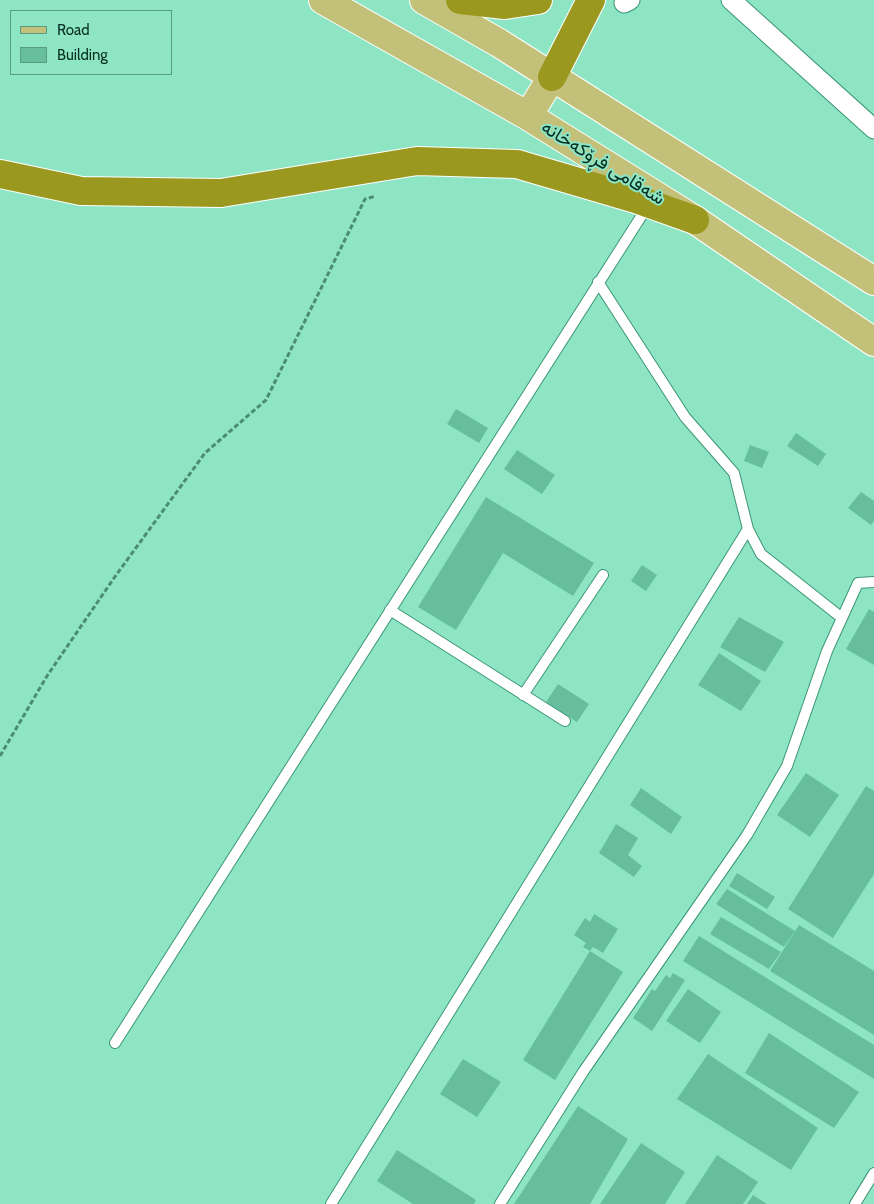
<!DOCTYPE html>
<html>
<head>
<meta charset="utf-8">
<style>
	body { margin:0 }
	#map { position:relative; width:874px; height:1204px; overflow:hidden; background:#8de5c4; font-family:Cabin,sans-serif }
	canvas { display:block }
	.legend { position:absolute; left:10px; top:10px; width:162px; height:65px; box-sizing:border-box; background:#8de5c4; border:1px solid #579c83; margin:0; padding:6px 9px; list-style:none; font-size:15px; color:#072e22 }
	.legend li { display:flex; align-items:center; gap:10px; height:25px }
	.legend b { width:25px; border:1px solid #579c83 }
</style>
</head>
<body>
<div id="map">
<canvas width="874" height="1204"></canvas>
<ul class="legend">
<li><b style="height:6px;background:#c3c179"></b>Road</li>
<li><b style="height:14px;background:#66be9e"></b>Building</li>
</ul>
</div>
<script>
const ctx = document.querySelector('canvas').getContext('2d');
ctx.lineJoin = 'round';
function paint(path, color) { ctx.fillStyle = color; ctx.fill(path, 'evenodd'); }
const poly = rows => new Path2D(rows.map(r => 'M' + r).join(''));
function trace(path, color, width, dash) { ctx.strokeStyle = color; ctx.lineWidth = width; ctx.lineCap = dash ? 'butt' : 'round'; ctx.setLineDash(dash || []); ctx.stroke(path); }
function drawText(font, color, halo, rows, align = 'center') {
  ctx.font = font + ' Cabin,Vazirmatn,sans-serif'; ctx.lineWidth = 4; ctx.setLineDash([]); ctx.textBaseline = 'middle'; ctx.strokeStyle = halo; ctx.fillStyle = color; for (const [text, x, y, turn = 0] of rows) {
    ctx.save(); ctx.translate(x, y); ctx.rotate((+turn || 0) * Math.PI / 180); ctx.textAlign = isNaN(turn) ? turn : align; if (halo) ctx.strokeText(text, 0, 0); ctx.fillText(text, 0, 0); ctx.restore();
  }
}
paint(poly([
	[456,409,488,428,479,443,447,424],
	[796,433,826,454,818,466,787,446],
	[750,445,769,452,762,468,744,461],
	[517,450,555,475,542,494,504,469],
	[861,492,874,501,874,521,871,525,848,508],
	[486,497,594,563,573,596,503,553,456,630,418,607],
	[642,565,657,575,646,591,631,581],
	[869,609,874,612,874,665,846,649],
	[739,617,784,642,765,672,720,647],
	[719,653,761,681,741,711,698,685],
	[558,684,589,704,577,722,546,702],
	[806,773,839,795,810,837,777,815],
	[866,786,874,791,874,874,833,938,788,909],
	[641,788,682,817,671,834,630,805],
	[616,824,638,838,628,855,642,866,634,877,599,853],
	[737,873,775,897,767,909,729,886],
	[727,889,795,931,784,947,716,904],
	[594,914,618,929,603,953,593,947,590,951,583,947,586,943,574,935,585,918,590,922],
	[721,917,781,952,769,969,710,934],
	[799,925,874,971,874,1035,770,971],
	[699,936,874,1045,874,1079,683,961],
	[590,951,623,972,555,1080,523,1060],
	[673,973,685,980,652,1031,633,1018,652,989,655,991,666,975,670,978],
	[688,989,721,1012,700,1043,666,1021],
	[769,1033,859,1092,834,1128,745,1073],
	[708,1054,818,1128,791,1170,677,1099],
	[463,1059,501,1082,477,1117,440,1094],
	[578,1106,628,1139,590,1204,514,1204],
	[641,1143,685,1172,665,1204,600,1204],
	[397,1150,476,1200,474,1204,413,1204,377,1181],
	[717,1155,758,1182,743,1204,685,1204],
	[753,1195,767,1204,747,1204]
]), '#66be9e');
const service = poly([
	[598,282,685,417,734,473,748,529,761,554,842,618],
	[390,610,565,721],
	[523,695,603,575],
	[115,1043,649,204],
	[331,1204,748,529],
	[500,1204,583,1072,747,835,787,766,827,651,858,583,874,582],
	[855,1204,874,1173]
]);
const minor = poly([
	[731,0,874,129],
	[624,3,630,0]
]);
const primary = poly([
	[323,0,528,116,695,220,874,342],
	[424,0,499,43,874,281],
	[528,116,552,77]
]);
const motorway = poly([
	[460,0,505,5,538,0],
	[552,77,591,0],
	[0,174,81,191,221,193,417,161,517,164,636,199,695,220]
]);
trace(service, '#3b9577', 12);
trace(minor, '#3b9577', 21);
trace(primary, '#fff', 30);
trace(motorway, '#fff', 30);
trace(poly([
	[0,756,47,676,114,578,205,453,266,400,365,199,376,196]
]), '#4c8c75', 3, [5, 2.5]);
trace(service, '#fff', 10);
trace(minor, '#fff', 19);
trace(primary, '#c3c179', 28);
trace(motorway, '#9b981f', 28);
drawText('19px', '#072e22', '#8de5c4', [
	["شەقامی فڕۆکەخانە",603,163,32]
]);
</script>
</body>
</html>
